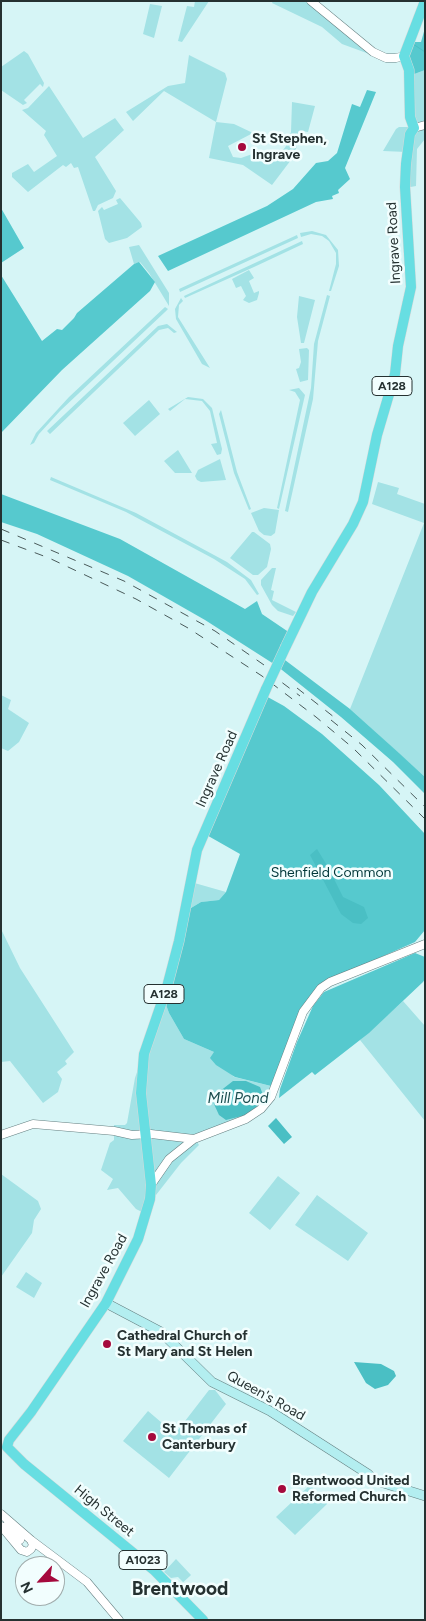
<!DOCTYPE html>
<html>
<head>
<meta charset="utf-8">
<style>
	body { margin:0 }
	#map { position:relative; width:426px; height:1621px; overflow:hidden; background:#d6f5f6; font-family:Figtree,sans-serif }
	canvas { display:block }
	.frame { position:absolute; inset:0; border:2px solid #253131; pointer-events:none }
	.north { position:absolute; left:15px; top:1556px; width:50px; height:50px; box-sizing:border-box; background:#f2fefe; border:1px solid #a0acac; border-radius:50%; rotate:244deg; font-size:14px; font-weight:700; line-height:20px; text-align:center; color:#253131 }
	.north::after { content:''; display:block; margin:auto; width:18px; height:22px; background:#a50a3d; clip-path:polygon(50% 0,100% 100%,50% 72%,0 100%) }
</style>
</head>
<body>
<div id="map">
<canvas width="426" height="1621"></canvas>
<div class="frame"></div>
<div class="north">N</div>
</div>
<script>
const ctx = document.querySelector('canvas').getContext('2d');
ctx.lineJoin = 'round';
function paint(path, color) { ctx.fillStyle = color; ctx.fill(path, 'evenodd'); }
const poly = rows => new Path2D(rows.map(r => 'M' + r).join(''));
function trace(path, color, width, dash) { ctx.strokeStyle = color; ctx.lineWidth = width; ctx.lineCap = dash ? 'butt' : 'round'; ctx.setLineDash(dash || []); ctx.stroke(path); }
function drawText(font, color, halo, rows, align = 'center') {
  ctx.font = font + ' Figtree,sans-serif'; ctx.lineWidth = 5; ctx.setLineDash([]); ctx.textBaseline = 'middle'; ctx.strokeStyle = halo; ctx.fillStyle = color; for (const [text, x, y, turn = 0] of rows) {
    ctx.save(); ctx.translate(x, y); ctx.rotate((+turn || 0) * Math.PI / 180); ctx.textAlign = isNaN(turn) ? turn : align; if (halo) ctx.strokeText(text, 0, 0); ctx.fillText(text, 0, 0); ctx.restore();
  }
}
paint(poly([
	[195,1,209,1,182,42,178,41,187,6,194,7],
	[273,1,311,1,372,55,342,44,322,27,272,3],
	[150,4,162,6,154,38,143,34],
	[24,51,28,54,44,83,43,87,40,84,24,100,27,103,23,105,1,90,1,67],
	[189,55,225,73,227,79,216,122,234,124,253,133,228,146,233,157,241,158,258,152,262,162,278,157,286,146,291,132,292,102,315,106,308,132,301,131,294,156,272,185,243,165,209,158,216,122,164,91,133,121,126,112,168,86,185,83],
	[425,70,425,139,417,149,416,186,405,188,407,152,383,151,396,129,399,127,413,127,409,76],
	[49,86,83,138,115,118,124,130,95,157,116,191,113,198,98,205,95,211,93,211,78,167,74,168,71,163,66,167,63,165,28,192,12,177,12,173,28,164,34,172,57,156,44,135,46,131,22,110,28,108],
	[120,198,141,223,142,227,127,238,109,243,105,239,98,211,102,207,104,210,118,204,116,200],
	[312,231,326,235,338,250,339,266,331,291,329,291,336,264,336,253,329,241,322,236,311,234,301,237,300,233],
	[297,235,298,238,180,292,179,289],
	[302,241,303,244,254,267,185,298,184,296],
	[139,245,169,293,169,306,149,273,140,262,134,264,129,247],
	[249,270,254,278,249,281,254,293,259,291,259,293,257,300,249,303,243,300,246,296,241,286,236,288,232,279],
	[327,295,330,296,318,341,313,399,288,512,285,511,311,388,314,344],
	[299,296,315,300,304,343,301,343,297,317],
	[181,298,183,301,179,305,178,317,210,368,202,364,176,319,175,309],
	[165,307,168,309,165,312,60,411,39,434,34,443,30,445,36,433,69,397],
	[167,324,177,332,174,333,168,328,159,330,50,434,47,431,158,326],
	[307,348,309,350,308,380,300,382,296,369,299,368,301,362,299,349],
	[299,388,305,395,279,509,277,508,300,400,295,392,289,390],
	[188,397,203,399,212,408,222,449,221,454,217,455,211,444,217,443,210,411,202,401,185,399,170,411,168,409],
	[149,400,160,414,135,436,123,423],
	[221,410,237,472,251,509,249,510,234,473,219,414],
	[178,450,192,473,175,473,164,461],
	[220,459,226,480,201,482,197,480,195,476,198,470],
	[51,477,136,513,227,562,251,580,259,594,257,595,245,579,214,559,126,512,50,480],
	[378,482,399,488,397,494,425,504,425,777,350,709,424,523,372,504],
	[264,508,279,510,275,533,271,536,264,535,259,531,251,513],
	[252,532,254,532,270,544,271,549,267,567,258,575,253,575,230,558],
	[272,568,276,568,271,590,274,591,272,600,296,612,293,616,278,611,272,605,261,585,261,580],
	[1,695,11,700,8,709,29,723,19,742,8,751,1,748],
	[191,882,226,892,219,900,201,902,186,911],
	[1,929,20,968,74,1052,65,1061,67,1064,57,1072,62,1079,58,1092,43,1103,10,1061,1,1062],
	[163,996,169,1013,184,1039,214,1052,234,1077,275,1087,261,1109,190,1142,197,1142,199,1145,181,1163,156,1195,154,1193,142,1212,136,1209,118,1188,107,1190,113,1179,101,1170,110,1143,114,1140,114,1125,125,1125,127,1123,135,1078],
	[403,1001,425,1026,425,1121,360,1040],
	[1,1174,38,1201,41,1209,34,1220,32,1233,1,1277],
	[278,1176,300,1193,270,1230,249,1213],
	[317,1195,368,1233,348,1261,295,1225],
	[26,1272,42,1283,34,1298,16,1287],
	[209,1390,215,1390,226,1404,169,1478,123,1441,148,1411,175,1434],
	[310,1485,327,1504,295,1535,276,1517],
	[176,1559,191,1575,190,1576,179,1586,183,1582,178,1577,171,1578,164,1572]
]), '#a3e2e5');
paint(poly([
	[425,28,425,70,409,76,409,42,421,42],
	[367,90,376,92,345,168,350,179,338,190,339,193,332,196,333,199,316,202,168,271,158,256,267,206,293,189,316,163,328,161,337,153,352,104,360,107],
	[1,208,24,248,1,263],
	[139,262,155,282,150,291,62,370,1,433,1,275,42,341,57,329,62,330,74,318,77,313,134,264],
	[1,494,120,539,245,609,257,601,262,614,293,635,281,657,350,709,399,753,425,777,425,794,393,762,341,717,277,666,205,620,128,576,37,534,1,522],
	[264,695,284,706,322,734,379,785,425,834,425,930,415,942,327,981,316,989,300,1009,271,1086,235,1077,216,1065,210,1058,214,1052,184,1039,169,1013,163,996,186,911,201,902,219,900,226,892,240,854,203,833],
	[415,953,425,957,425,979,423,982,369,1033,315,1075,312,1072,279,1098,280,1089,297,1042,313,1006,324,992]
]), '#56c9ce');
paint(poly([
	[317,849,328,867,343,897,364,907,368,918,361,924,353,923,341,914,310,855],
	[233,1081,246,1081,260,1087,265,1100,246,1115,226,1120,219,1115,213,1102,215,1095],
	[276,1118,292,1137,284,1144,268,1126],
	[354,1362,381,1364,394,1371,396,1376,388,1385,375,1389,366,1383]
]), '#4abfc4');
trace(poly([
	[413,44,425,52]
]), '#4abfc4', 1);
const tertiary = poly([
	[311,1,373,52,386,58,396,58,404,56],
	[414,128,425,125],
	[1,1135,33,1124,114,1131,132,1135,151,1134,194,1139,246,1119,261,1109,271,1097,303,1012,321,988,330,982,425,944],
	[151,1185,169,1159,194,1139],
	[1,1514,31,1540,33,1545,31,1549,27,1552,21,1550,1,1526],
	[6,1526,17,1535,20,1540],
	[31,1540,87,1582,119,1620]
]);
const secondary = poly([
	[106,1303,161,1332,212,1382,270,1411,368,1474,374,1480,425,1496]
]);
const primary = poly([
	[286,646,312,592,353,524,363,502,377,435,395,374,398,346,411,287,405,187,406,164,410,134,414,128,410,117,409,70,404,56,425,1],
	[7,1447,9,1440,31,1412,106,1303,138,1239,150,1199,151,1185,141,1093,144,1054,167,987,179,941,197,850,266,689],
	[7,1447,24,1464,154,1570,203,1620]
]);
trace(tertiary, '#647f80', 9);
trace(secondary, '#647f80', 10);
trace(primary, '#d8dada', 11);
trace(tertiary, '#fff', 8);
trace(secondary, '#b3eef0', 9);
trace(primary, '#67dee2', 10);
trace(poly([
	[1,529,124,581,215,631,277,674],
	[1,540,49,558,136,599,188,628,262,676,316,717,353,748,425,819],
	[268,672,300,696],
	[297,688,339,721],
	[331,720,362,745,425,807]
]), '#4a5a5a', 1, [9, 9]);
const primaryBridge = poly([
	[266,689,286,646]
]);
trace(primaryBridge, '#d8dada', 11, []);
trace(primaryBridge, '#67dee2', 10);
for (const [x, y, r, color] of [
	[242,147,5,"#a50a3d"],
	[107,1344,5,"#a50a3d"],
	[152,1437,5,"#a50a3d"],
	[282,1489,5,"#a50a3d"]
]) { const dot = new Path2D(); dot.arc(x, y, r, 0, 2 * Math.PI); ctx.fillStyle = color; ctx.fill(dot); trace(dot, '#f2fefe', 2); }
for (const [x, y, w] of [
	[392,386,40],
	[164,994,40],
	[143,1560,48]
]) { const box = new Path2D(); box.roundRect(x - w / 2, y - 9.5, w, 19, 4); ctx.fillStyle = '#f2fefe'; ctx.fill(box); trace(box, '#253131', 1); }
drawText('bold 12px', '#253131', null, [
	["A128",392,386],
	["A128",164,994],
	["A1023",143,1560]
]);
drawText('bold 14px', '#253131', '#f2fefe', [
	["St Stephen,",252,139],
	["Ingrave",252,155],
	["Cathedral Church of",117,1336],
	["St Mary and St Helen",117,1352],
	["St Thomas of",162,1429],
	["Canterbury",162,1445],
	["Brentwood United",292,1481],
	["Reformed Church",292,1497]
], 'left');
drawText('14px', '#253131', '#f2fefe', [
	["Ingrave Road",394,243,-93],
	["Ingrave Road",217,769,-66],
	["Ingrave Road",104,1271,-61],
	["Queen's Road",266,1396,29],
	["High Street",104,1511,39]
]);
drawText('14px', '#003739', '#f2fefe', [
	["Shenfield Common",331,873]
]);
drawText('italic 15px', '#1a4d4f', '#f2fefe', [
	["Mill Pond",238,1099]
]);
drawText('bold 19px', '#253131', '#f2fefe', [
	["Brentwood",180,1589]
]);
</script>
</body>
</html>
